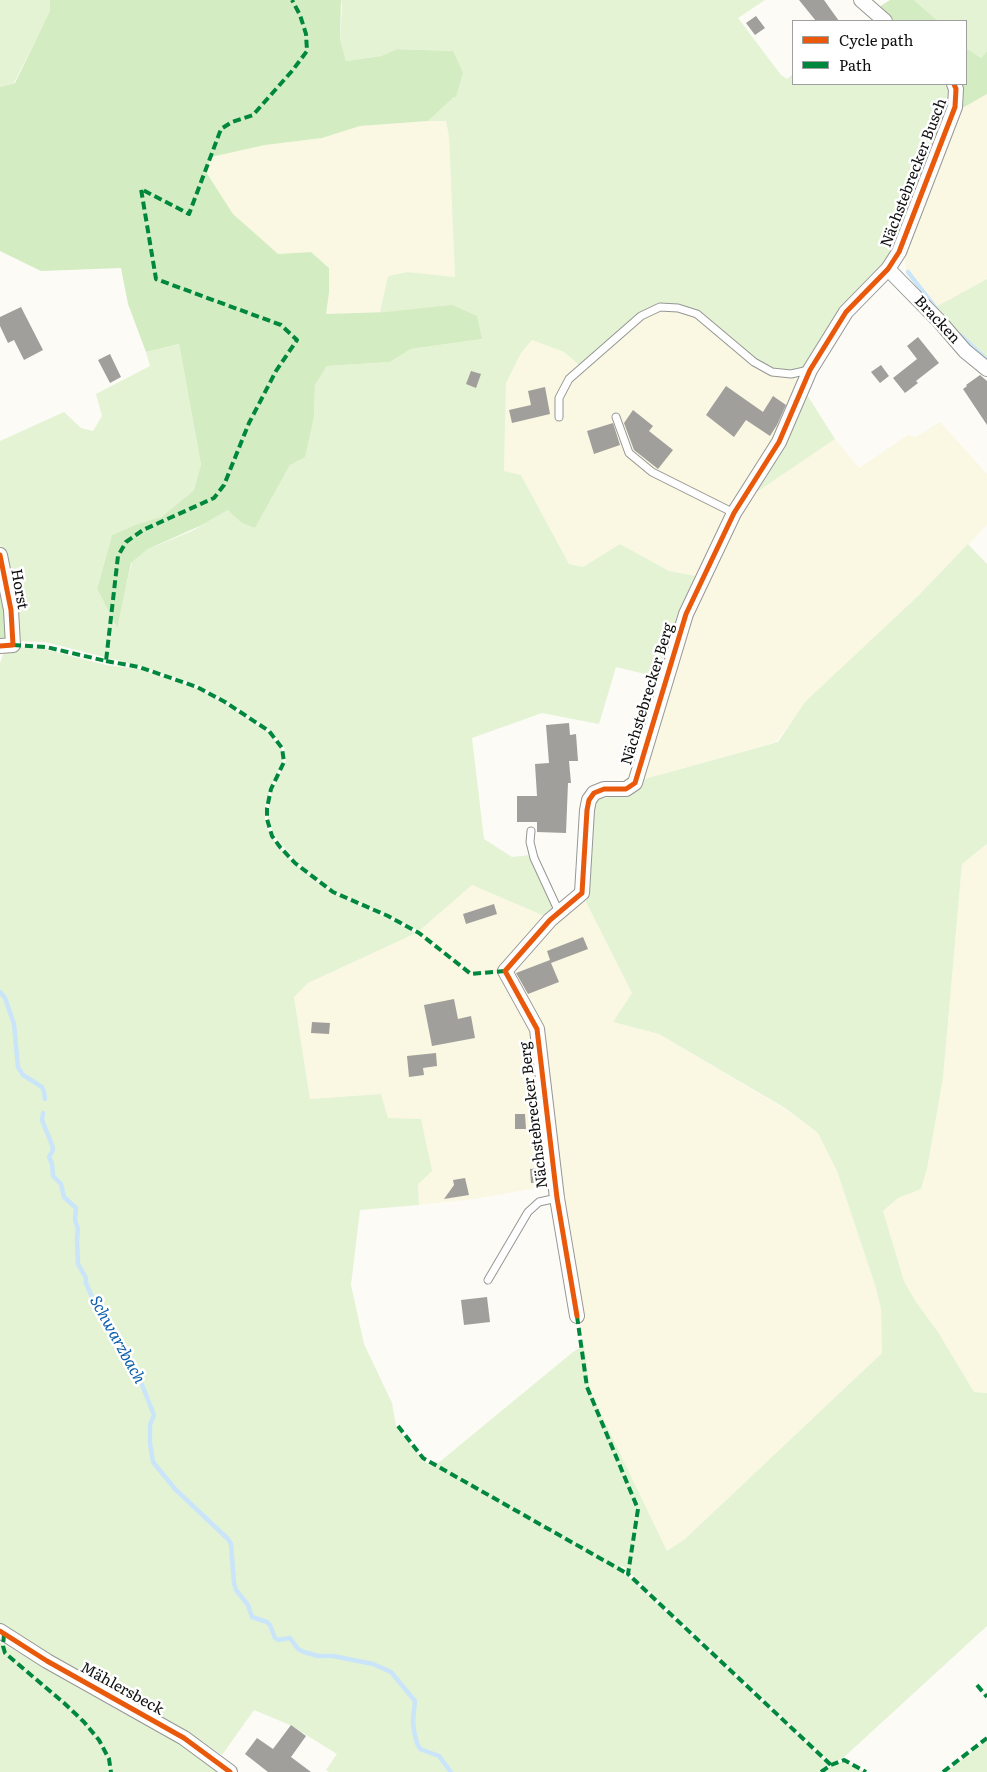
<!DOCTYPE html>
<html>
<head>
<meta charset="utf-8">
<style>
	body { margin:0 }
	#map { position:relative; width:987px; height:1772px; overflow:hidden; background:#fcfbf6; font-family:Literata,serif }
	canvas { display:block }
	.legend { position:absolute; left:792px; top:20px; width:175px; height:65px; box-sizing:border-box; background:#fff; border:1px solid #9f9f9f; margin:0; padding:6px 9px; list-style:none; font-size:15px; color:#101010 }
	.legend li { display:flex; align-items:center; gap:10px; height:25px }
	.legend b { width:25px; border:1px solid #9f9f9f }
</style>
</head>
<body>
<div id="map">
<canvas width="987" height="1772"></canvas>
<ul class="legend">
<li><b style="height:6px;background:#e8590c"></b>Cycle path</li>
<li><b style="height:6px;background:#00873e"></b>Path</li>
</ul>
</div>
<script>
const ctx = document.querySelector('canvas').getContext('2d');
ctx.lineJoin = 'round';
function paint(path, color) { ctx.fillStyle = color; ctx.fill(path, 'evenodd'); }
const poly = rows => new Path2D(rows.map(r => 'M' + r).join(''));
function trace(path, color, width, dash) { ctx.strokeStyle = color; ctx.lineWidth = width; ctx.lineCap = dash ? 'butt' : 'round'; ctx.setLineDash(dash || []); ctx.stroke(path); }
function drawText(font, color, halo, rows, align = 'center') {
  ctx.font = font + ' Literata,serif'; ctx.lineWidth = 5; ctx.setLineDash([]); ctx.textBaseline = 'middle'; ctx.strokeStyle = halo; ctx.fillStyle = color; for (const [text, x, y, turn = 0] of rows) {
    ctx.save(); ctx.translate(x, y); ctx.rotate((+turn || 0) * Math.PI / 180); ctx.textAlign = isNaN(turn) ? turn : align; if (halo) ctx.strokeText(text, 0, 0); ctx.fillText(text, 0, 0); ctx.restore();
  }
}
paint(poly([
	[987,94,987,279,932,309,907,276,904,255,959,110],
	[430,121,446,121,449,137,455,278,407,272,388,276,380,312,326,314,329,293,329,268,311,252,278,254,259,239,233,214,206,172,211,157,264,145,322,138,359,126],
	[660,309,678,310,698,317,753,366,776,377,797,377,793,401,701,577,669,571,620,544,583,567,569,564,521,475,504,471,506,383,521,353,532,340,564,352,585,371,642,318],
	[940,422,987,474,987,525,922,592,805,703,776,742,641,780,689,614,742,504,754,494,835,439,859,468,908,435,916,437],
	[987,845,987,1393,974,1392,938,1332,916,1302,904,1281,883,1211,898,1198,921,1189,927,1169,943,1077,962,864],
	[472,885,549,918,587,893,586,902,632,993,613,1022,659,1034,785,1109,818,1133,837,1171,876,1288,881,1309,883,1352,685,1539,667,1551,590,1391,584,1345,559,1196,553,1185,474,1199,419,1205,418,1184,388,1119,381,1094,310,1099,294,997,308,983,419,931]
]), '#faf8e2');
paint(poly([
	[0,0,50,0,50,12,14,83,0,87],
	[341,0,765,0,738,18,781,75,787,79,793,74,793,84,947,84,949,87,948,101,932,150,893,253,809,364,798,369,777,369,759,361,700,311,679,306,639,314,579,365,564,352,532,340,521,353,506,383,504,471,521,475,569,564,583,567,620,544,669,571,701,577,662,678,616,667,599,724,542,713,472,738,484,839,512,857,530,855,555,910,549,918,472,885,419,931,334,891,314,877,296,861,274,835,268,818,269,806,273,789,286,761,284,747,270,730,236,707,198,685,140,666,45,642,15,641,13,610,0,544,0,441,64,412,81,428,93,431,102,416,96,394,150,366,146,352,179,344,201,466,194,490,162,518,139,524,112,535,97,589,116,627,132,562,148,549,192,531,228,510,255,528,290,465,314,416,315,385,327,366,390,362,411,349,482,339,386,312,380,312,388,276,407,272,455,277,449,137,446,121,428,121,454,97,453,51,397,49,381,56,346,61,340,39,342,5],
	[914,0,987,0,987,51,981,58,966,48,966,21,938,21],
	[987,279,987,366,932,309],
	[804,390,835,439,754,494,742,504],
	[968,544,987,564,987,844,962,864,943,1078,927,1169,921,1189,898,1198,883,1211,904,1281,916,1302,938,1332,974,1392,987,1393,987,1626,843,1758,831,1763,623,1566,618,1569,626,1575,666,1612,830,1765,820,1772,329,1772,326,1770,337,1754,290,1725,254,1710,222,1755,186,1731,42,1652,0,1626,0,663,6,646,44,649,106,665,139,669,197,688,224,703,268,732,282,749,282,763,270,789,265,808,265,820,270,836,293,863,332,892,387,918,416,933,308,983,294,997,310,1099,381,1094,388,1118,421,1119,432,1171,418,1184,419,1205,360,1210,351,1285,364,1344,392,1403,396,1426,422,1460,431,1466,435,1462,437,1464,573,1352,584,1345,590,1391,667,1551,685,1539,882,1353,881,1309,876,1288,837,1171,818,1133,785,1108,659,1034,613,1022,632,993,586,902,589,815,593,801,603,798,630,794,641,780,778,742,805,702,919,595],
	[0,1642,89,1694,181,1743,220,1772,0,1772],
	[987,1740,987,1772,946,1772],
	[844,1761,864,1772,823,1772,834,1764]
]), '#e4f3d4');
paint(poly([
	[50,0,341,0,340,39,346,61,381,56,397,49,453,51,463,73,456,97,454,97,428,121,360,126,322,138,265,145,211,157,206,172,233,214,278,254,311,252,329,268,329,293,326,314,386,312,452,305,477,316,482,339,411,349,390,362,327,366,315,385,314,416,305,457,290,465,255,528,241,522,228,510,202,525,148,549,131,563,117,628,97,589,112,535,138,524,162,517,194,490,201,465,179,344,146,352,128,304,121,268,41,271,0,251,0,87,15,83,50,11],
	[890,0,914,0,938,21,891,21,876,9],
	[966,48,981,58,987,51,987,94,959,110,959,84,966,84],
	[0,568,11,639,0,640]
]), '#d4ecc2');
trace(poly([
	[908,272,938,311],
	[960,335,987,360],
	[0,992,5,998,14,1024,18,1067,23,1075,42,1087,44,1092,45,1099],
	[43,1113,42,1120,52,1145,53,1150,49,1157,52,1164,53,1176,61,1184,64,1197,76,1208,75,1220,78,1229,77,1240,78,1264,86,1278,86,1283,92,1297,102,1311,133,1362,154,1415,150,1425,150,1443,153,1462,175,1489,228,1539,231,1544,234,1583,236,1590,248,1605,252,1617,267,1622,270,1625,275,1638,278,1640,290,1638,298,1649,304,1652,318,1656,333,1656,373,1664,391,1672,415,1701,413,1720,414,1731,417,1743,420,1749,439,1756,451,1772]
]), '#cae5f9', 4.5);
paint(poly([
	[799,0,824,0,839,21,816,21],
	[756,16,765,28,755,35,746,23],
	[21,307,43,350,24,360,14,340,8,343,0,326,0,317],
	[918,337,939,363,916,381,918,383,905,393,893,378,917,359,907,346],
	[110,354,121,377,110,383,98,360],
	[881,365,889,376,880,383,871,372],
	[471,371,481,374,476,388,466,384],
	[980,375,987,381,987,425,963,389,967,386,966,385],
	[726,386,763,412,773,396,786,405,777,425,770,436,746,420,734,437,706,415],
	[545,387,550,414,512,423,509,410,531,405,528,391],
	[633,410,653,426,649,431,673,450,658,469,634,450,624,423],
	[613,423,620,445,594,454,587,431],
	[569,723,570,735,576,734,578,761,569,761,571,783,568,783,566,833,537,832,537,822,517,822,517,796,537,796,535,764,549,763,546,725],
	[494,904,497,914,466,924,463,914],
	[583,937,588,949,551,963,559,982,528,994,516,973,550,960,547,951],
	[454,999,458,1019,471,1016,475,1038,432,1046,424,1005],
	[312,1022,330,1023,329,1034,311,1033],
	[436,1053,437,1066,423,1068,424,1075,409,1077,407,1056],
	[515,1114,525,1114,526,1129,515,1129],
	[545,1168,546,1182,531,1183,530,1169],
	[465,1178,469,1195,444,1199,454,1185,453,1180],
	[487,1297,490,1322,464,1325,461,1300],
	[291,1725,306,1736,291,1757,311,1772,268,1772,245,1754,257,1738,273,1749]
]), '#a09f9b');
const service = poly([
	[559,417,559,398,569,379,641,316,660,307,678,308,697,314,754,362,772,372,791,374,809,370],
	[616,417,629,453,652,472,734,513],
	[531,831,530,842,534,858,559,912],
	[488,1280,528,1212,539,1202,557,1198]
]);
const minor = poly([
	[861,0,885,21],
	[888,269,940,322,965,351,987,369],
	[0,555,11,610,13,645,0,646],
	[577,1316,557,1198,537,1029,505,971,550,920,582,893,587,810,589,800,594,793,604,789,626,789,635,783,686,614,734,513,779,442,810,370,846,312,888,269,899,252,955,107,956,89,954,84],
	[0,1631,47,1661,184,1738,230,1772]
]);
trace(service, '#969694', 9);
trace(minor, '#969694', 16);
trace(service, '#fffefe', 7);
trace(minor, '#fffefe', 14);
trace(poly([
	[13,645,46,647,106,661,118,556,126,542,143,530,214,498,224,485,249,423,276,371,297,340,281,325,156,279,141,189,189,214,221,129,232,122,253,115,292,71,307,51,306,34,300,15,292,0],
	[106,661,139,667,197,687,225,702,269,731,282,748,284,762,271,789,267,808,267,819,272,836,280,847,295,863,333,892,388,916,419,933,471,974,505,971],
	[577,1316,587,1387,638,1509,628,1574,831,1765],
	[398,1426,423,1458,628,1574],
	[4,1634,3,1646,5,1653,64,1703,84,1722,99,1740,109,1759,111,1772],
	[977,1685,987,1697],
	[821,1772,831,1765,844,1760,866,1772],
	[943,1772,987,1738]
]), '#00873e', 4, [8, 4]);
trace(poly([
	[0,555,11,610,13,645,0,646],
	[577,1316,557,1198,537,1029,505,971,550,920,582,893,587,810,589,800,594,793,604,789,626,789,635,783,686,614,734,513,779,442,810,370,846,312,888,269,899,252,955,107,956,89,954,84],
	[0,1631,47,1661,184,1738,230,1772]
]), '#e8590c', 5);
drawText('15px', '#101010', '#fff', [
	["Nächstebrecker Busch",914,173,-69],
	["Bracken",937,320,47],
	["Horst",19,589,80],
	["Nächstebrecker Berg",648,694,-73],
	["Nächstebrecker Berg",534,1115,-97],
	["Mählersbeck",122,1689,29]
]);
drawText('italic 16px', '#0f60ac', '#fff', [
	["Schwarzbach",117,1340,61]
]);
</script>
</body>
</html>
